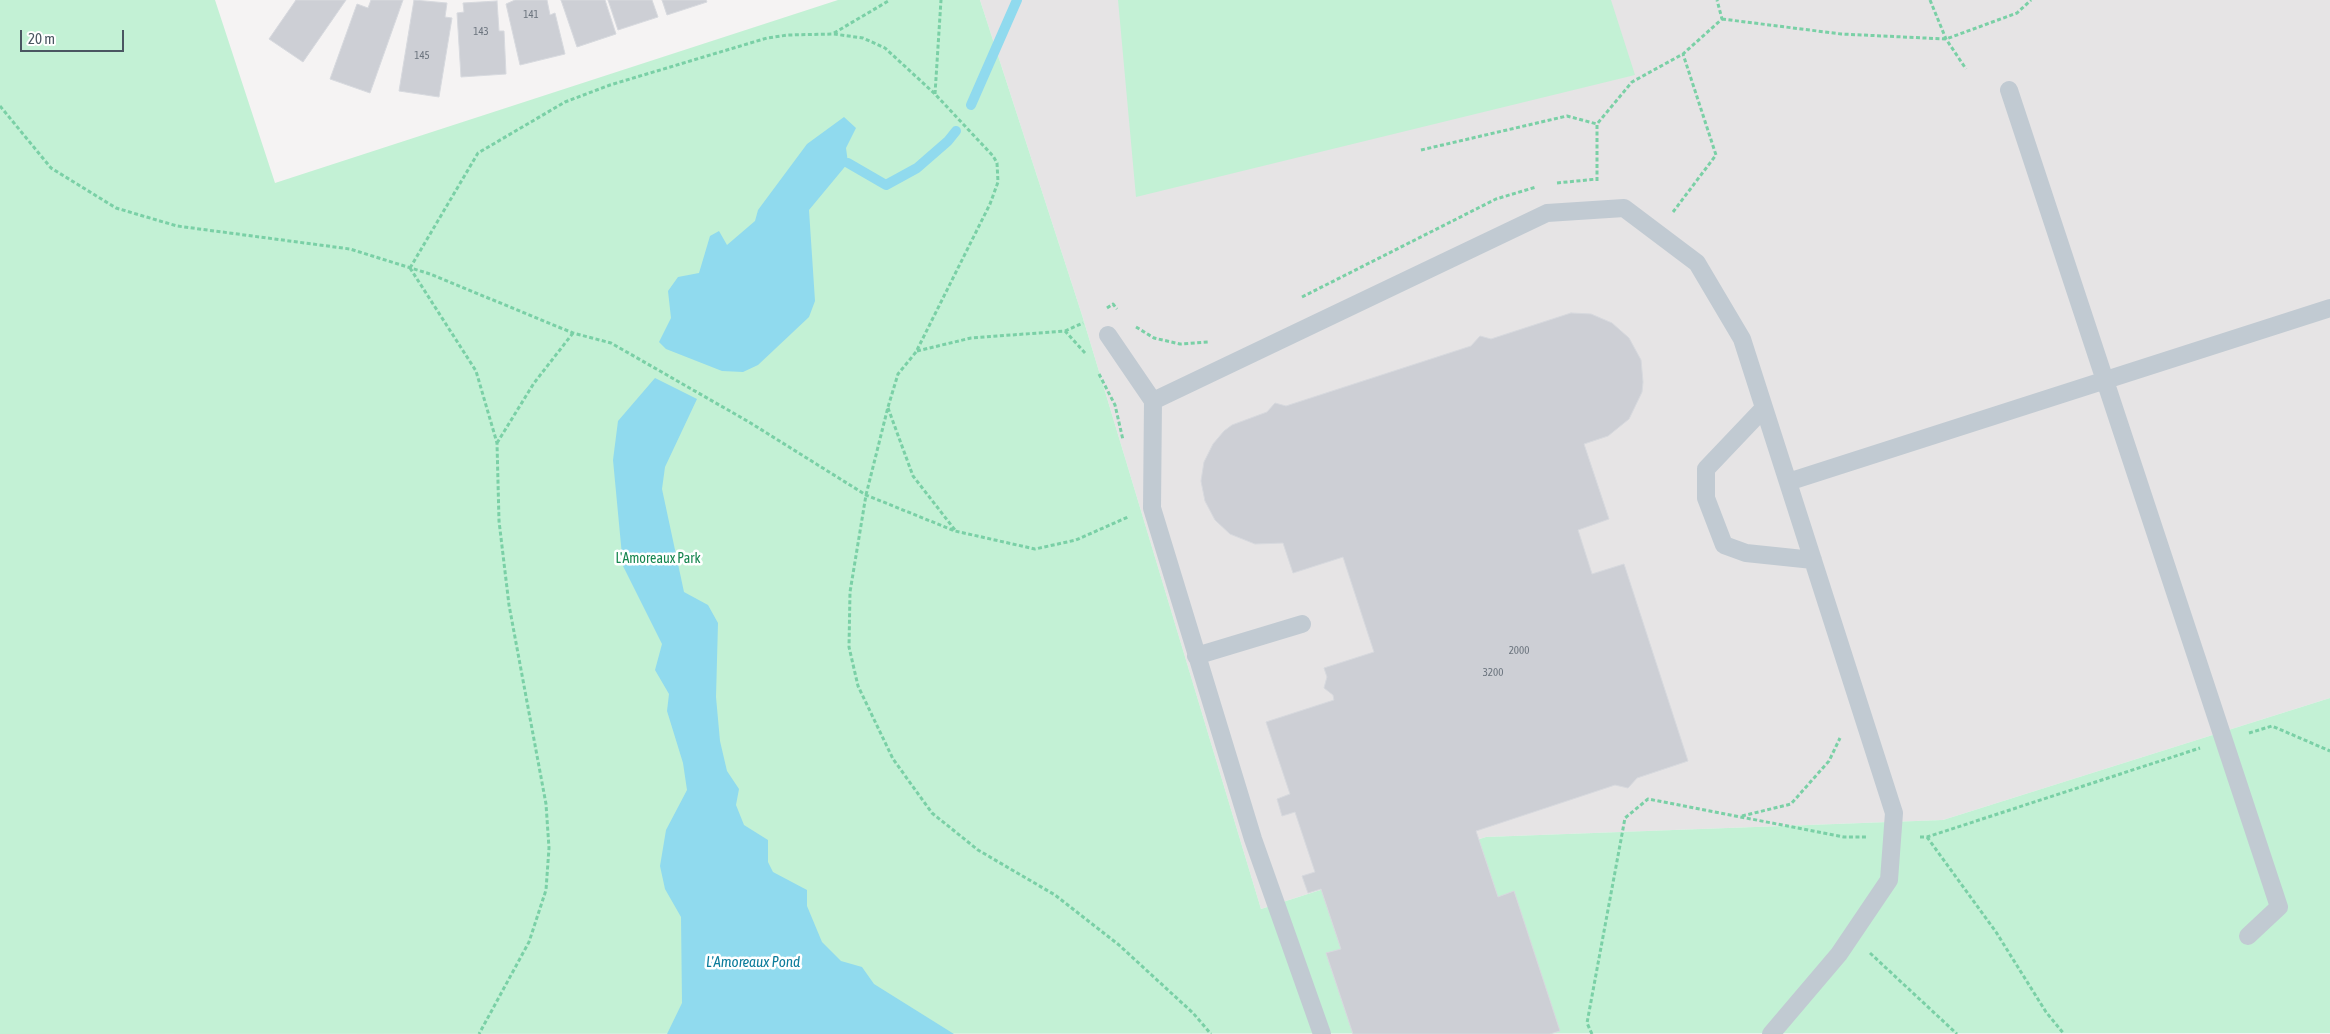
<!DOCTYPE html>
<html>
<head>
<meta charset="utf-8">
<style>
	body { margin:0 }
	#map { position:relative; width:2330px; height:1034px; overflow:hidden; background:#f5f3f3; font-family:"Asap Condensed",sans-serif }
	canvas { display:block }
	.scale { position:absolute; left:20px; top:30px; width:104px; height:22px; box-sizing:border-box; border:2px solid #4a5661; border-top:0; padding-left:6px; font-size:15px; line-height:18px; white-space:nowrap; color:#4a5661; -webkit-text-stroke:4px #fff; paint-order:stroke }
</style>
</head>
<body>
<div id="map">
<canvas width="2330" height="1034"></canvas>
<div class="scale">20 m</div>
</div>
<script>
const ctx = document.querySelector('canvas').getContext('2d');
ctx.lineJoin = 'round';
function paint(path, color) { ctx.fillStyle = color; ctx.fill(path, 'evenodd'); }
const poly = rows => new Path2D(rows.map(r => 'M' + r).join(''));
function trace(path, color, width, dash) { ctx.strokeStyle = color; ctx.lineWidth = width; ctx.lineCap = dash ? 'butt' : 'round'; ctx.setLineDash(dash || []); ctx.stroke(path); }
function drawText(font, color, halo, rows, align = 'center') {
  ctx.font = font + ' "Asap Condensed",sans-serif'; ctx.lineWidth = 5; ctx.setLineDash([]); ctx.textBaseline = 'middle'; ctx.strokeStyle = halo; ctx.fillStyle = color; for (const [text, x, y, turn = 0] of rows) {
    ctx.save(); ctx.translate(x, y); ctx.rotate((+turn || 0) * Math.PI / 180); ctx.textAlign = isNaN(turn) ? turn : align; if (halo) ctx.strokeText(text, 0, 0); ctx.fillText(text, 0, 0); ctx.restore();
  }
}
paint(poly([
	[980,0,2330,0,2330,698,1943,820,1486,837,1261,909,1082,315]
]), '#e6e4e5');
paint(poly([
	[0,0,215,0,275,183,838,0,980,0,1082,315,1261,909,1486,837,1943,820,2330,698,2330,1033,0,1034],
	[1118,0,1611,0,1635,75,1136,197]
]), '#c3f1d5');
paint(poly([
	[844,117,856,128,846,148,848,163,809,210,815,301,809,317,758,365,743,372,722,371,666,349,659,342,671,318,668,291,678,277,699,273,710,236,719,231,727,245,755,221,758,210,807,144],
	[655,378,697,399,665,467,662,489,684,592,708,605,718,623,716,697,720,741,727,771,739,789,736,805,744,825,768,840,768,862,773,872,807,890,807,906,822,942,841,961,862,967,874,984,954,1034,667,1034,682,1003,681,917,665,889,660,866,666,830,687,790,683,763,667,711,669,694,655,670,662,644,623,566,613,460,618,421]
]), '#90daee');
trace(poly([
	[971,105,1017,0],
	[848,163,886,185,917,168,948,141,956,131]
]), '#90daee', 10);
const building = poly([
	[296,0,346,0,303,62,269,39,296,0],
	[371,0,403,0,370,93,330,79,357,4,368,8,371,0],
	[414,0,447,3,445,17,452,18,439,97,399,91,414,0],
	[515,0,547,0,550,15,555,13,565,54,520,65,506,4,515,0],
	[561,0,605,0,616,34,577,47,561,0],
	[608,0,652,0,658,17,618,30,608,0],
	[662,0,706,0,707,2,667,15,662,0],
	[497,1,499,31,504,31,506,74,461,77,457,13,464,12,463,3,497,1],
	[1571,313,1591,314,1612,323,1629,338,1641,360,1643,382,1642,392,1629,419,1608,436,1584,444,1609,519,1578,530,1592,574,1624,564,1688,761,1637,778,1628,788,1615,785,1476,831,1498,897,1514,891,1560,1031,1550,1034,1353,1034,1326,953,1341,949,1321,889,1308,893,1302,876,1315,872,1295,812,1282,816,1277,799,1290,794,1266,722,1334,700,1333,695,1324,688,1327,677,1324,668,1374,652,1343,557,1293,573,1283,543,1255,544,1230,534,1215,520,1205,501,1201,481,1204,462,1213,444,1224,431,1232,425,1267,412,1275,403,1286,406,1471,346,1480,336,1491,339,1571,313]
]);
paint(building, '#cdcfd5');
trace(building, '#d7d9de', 1);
trace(poly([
	[1930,0,1946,39,1966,69],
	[1722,19,1841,34,1946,39,2017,13,2031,0],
	[834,33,890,0],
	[935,94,941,0],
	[0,106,51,168,116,208,177,226,350,249,430,274,573,333,611,343,749,422,866,495,955,531,1035,549,1076,540,1128,517],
	[1421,150,1567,116,1597,124],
	[1597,181,1597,124,1632,82,1683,54,1722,19,1717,0],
	[1557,183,1597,179],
	[1673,212,1716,155,1683,54],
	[410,268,478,153,565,102,610,85,767,38,788,35,834,34,863,38,885,48,935,94,993,156,997,163,998,182,990,204,916,352,898,374,888,407,866,495,850,592,849,647,858,686,893,759,932,813,978,850,1055,895,1119,945,1193,1013,1211,1034],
	[410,268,476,371,497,443,499,521,509,605,546,804,549,848,546,890,529,942,479,1034],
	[1302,297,1496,199,1536,187],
	[1107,308,1113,304,1117,309],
	[1136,327,1154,338,1180,344,1209,342],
	[1065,331,1083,323],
	[917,351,971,338,1065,331,1086,354],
	[1099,374,1115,405,1123,440],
	[888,408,913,476,955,530],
	[497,443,534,383,573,333],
	[2249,733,2272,726,2330,751],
	[1742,816,1791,804,1829,761,1840,738],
	[1920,837,1927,837,2200,748],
	[1927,837,1996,932,2046,1012,2064,1034],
	[1870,953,1957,1034],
	[1592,1034,1587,1023,1625,818,1648,799,1844,837,1866,837]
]), '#7ad0a6', 3, [4, 2.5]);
trace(poly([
	[2009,90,2279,907,2248,936],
	[1108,335,1153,401],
	[1764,408,1706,469,1706,498,1724,545,1746,553,1813,560],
	[1788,482,2330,308],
	[1196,656,1302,624],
	[1322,1034,1253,839,1152,508,1153,401,1547,213,1624,208,1697,263,1742,339,1894,813,1889,880,1839,954,1771,1034]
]), '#c1cad2', 18);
drawText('11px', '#6b747e', null, [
	["141",531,15],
	["143",481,32],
	["145",422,56],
	["2000",1519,651],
	["3200",1493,673]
]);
drawText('14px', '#17864f', '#fff', [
	["L'Amoreaux Park",658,559]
]);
drawText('italic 15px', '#0c7c9b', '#fff', [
	["L'Amoreaux Pond",753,962]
]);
</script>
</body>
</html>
